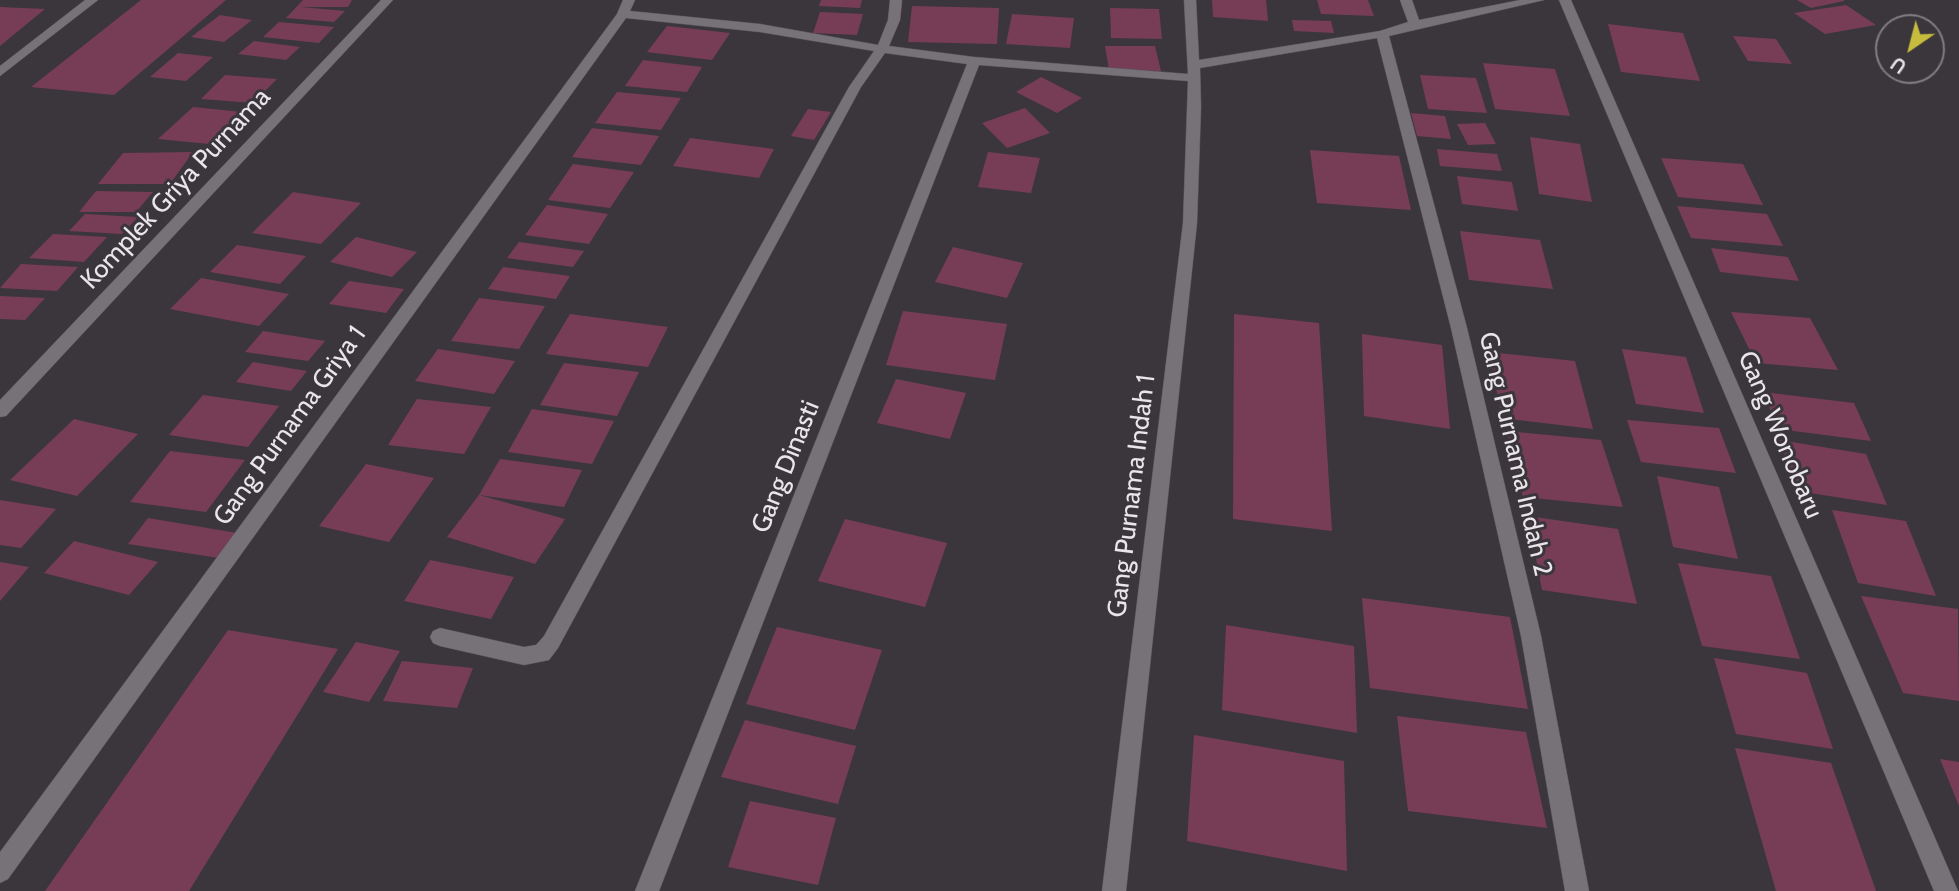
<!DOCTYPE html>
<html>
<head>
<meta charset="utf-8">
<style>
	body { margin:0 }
	#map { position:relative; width:1959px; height:891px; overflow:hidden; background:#3b363c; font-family:Cabin,sans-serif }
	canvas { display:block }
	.north { position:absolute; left:1875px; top:14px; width:70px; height:70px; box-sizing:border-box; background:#3b363c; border:2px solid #817c81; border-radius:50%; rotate:215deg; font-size:19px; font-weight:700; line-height:28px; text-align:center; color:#e9e5e9 }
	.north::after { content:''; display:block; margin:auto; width:24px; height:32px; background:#c5bc3d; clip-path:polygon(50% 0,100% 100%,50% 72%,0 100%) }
</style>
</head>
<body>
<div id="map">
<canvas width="1959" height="891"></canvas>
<div class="north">U</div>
</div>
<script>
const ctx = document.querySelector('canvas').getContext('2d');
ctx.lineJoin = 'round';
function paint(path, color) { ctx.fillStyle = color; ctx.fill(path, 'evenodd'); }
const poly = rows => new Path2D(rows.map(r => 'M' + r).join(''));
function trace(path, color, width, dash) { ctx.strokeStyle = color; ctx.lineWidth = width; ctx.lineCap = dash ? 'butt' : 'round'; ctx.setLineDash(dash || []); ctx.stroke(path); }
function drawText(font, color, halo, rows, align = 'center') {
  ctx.font = font + ' Cabin,sans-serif'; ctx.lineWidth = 6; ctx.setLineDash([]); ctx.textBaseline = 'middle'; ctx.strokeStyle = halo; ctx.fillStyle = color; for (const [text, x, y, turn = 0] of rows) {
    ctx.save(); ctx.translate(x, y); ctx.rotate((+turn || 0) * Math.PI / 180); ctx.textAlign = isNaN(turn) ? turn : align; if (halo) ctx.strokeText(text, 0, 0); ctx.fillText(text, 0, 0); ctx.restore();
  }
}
paint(poly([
	[141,0,226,0,114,95,31,87],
	[303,0,352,0,348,7,301,7,345,11,334,22,286,18],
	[821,0,862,0,860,8,819,6],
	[1212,0,1266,0,1268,21,1213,17],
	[1317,0,1368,0,1374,16,1321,14],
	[1797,0,1844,0,1844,1,1811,8],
	[1846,5,1876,25,1825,34,1794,13],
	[912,6,999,8,997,44,908,42],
	[0,7,45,9,0,46],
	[1110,8,1159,9,1162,39,1111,38],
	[820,12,863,14,857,35,813,33],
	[1012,14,1074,18,1070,48,1006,44],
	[220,15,252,20,224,42,191,37],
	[1292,20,1331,21,1334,33,1294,31],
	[279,22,334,27,319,43,263,37],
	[1608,24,1683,33,1700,81,1621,72],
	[667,26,730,33,712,60,647,52],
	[1733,36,1776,39,1792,64,1748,61],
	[254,41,300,47,286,60,238,54],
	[1105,46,1155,46,1161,71,1109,70],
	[178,53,213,57,186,81,150,77],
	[643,60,702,67,687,92,625,86],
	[1483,63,1555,69,1570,116,1495,109],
	[225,75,277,79,253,103,201,99],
	[1420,75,1476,78,1487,113,1428,109],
	[1041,77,1082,98,1057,113,1016,92],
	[617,92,681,98,661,130,595,123],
	[193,107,242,112,209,144,158,139],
	[1025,108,1050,133,1007,148,982,123],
	[808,109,831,112,814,140,791,136],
	[1411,113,1445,116,1451,139,1417,136],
	[1485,123,1496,144,1468,145,1457,124],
	[592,128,659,136,641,165,572,157],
	[1530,137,1580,144,1592,202,1539,194],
	[690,138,774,149,759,178,673,166],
	[1437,149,1497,154,1502,171,1440,166],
	[1310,150,1399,156,1411,210,1317,203],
	[193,152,170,184,98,184,123,153],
	[988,152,1040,158,1031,193,978,187],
	[1661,158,1743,164,1763,205,1678,197],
	[573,164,634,172,610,208,548,200],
	[1457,176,1512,182,1518,211,1462,204],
	[96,191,153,192,136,212,79,212],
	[293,192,361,203,321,244,252,233],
	[547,205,608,214,589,244,525,235],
	[1677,206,1767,214,1783,246,1691,238],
	[85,214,138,217,122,234,69,231],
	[1460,231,1540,240,1553,289,1469,280],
	[53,234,107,237,84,262,29,258],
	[356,237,417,252,392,277,330,262],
	[519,242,584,251,573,267,507,258],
	[237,245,306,256,280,284,210,272],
	[953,247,1023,263,1007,298,935,282],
	[1711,248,1788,257,1799,281,1720,272],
	[21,264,78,267,57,291,0,288],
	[503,267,570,276,556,299,488,289],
	[201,278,289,294,259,326,170,309],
	[349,281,404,289,386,313,329,304],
	[0,296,45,298,25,320,0,319],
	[479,298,545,306,519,349,451,341],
	[903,311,1007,324,995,380,886,365],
	[1731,312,1810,318,1838,370,1756,363],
	[570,314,668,327,648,367,546,354],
	[1234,314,1319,323,1332,531,1233,519],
	[263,331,325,341,308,361,245,352],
	[1362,334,1442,345,1450,429,1364,416],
	[438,349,515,361,494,394,415,381],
	[1622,349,1686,357,1704,413,1636,404],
	[1489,352,1575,361,1593,429,1502,418],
	[253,362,307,371,291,391,236,382],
	[564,363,639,372,617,416,540,405],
	[896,379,966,393,950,439,877,423],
	[1763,392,1854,403,1871,441,1778,429],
	[203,395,279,406,248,447,169,435],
	[417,399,491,407,464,454,388,445],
	[532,409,614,421,592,464,508,452],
	[74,419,138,434,77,496,10,480],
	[1627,420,1719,428,1736,473,1641,462],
	[1506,431,1601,440,1623,507,1523,497],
	[1779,440,1866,454,1887,505,1797,491],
	[170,451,245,460,206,512,130,502],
	[500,459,582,470,564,507,479,495],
	[366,464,434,478,389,542,319,526],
	[1657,476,1719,487,1738,559,1673,547],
	[479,495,565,519,535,564,447,537],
	[0,500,56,509,21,548,0,545],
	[1832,510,1906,521,1936,596,1858,583],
	[1528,516,1618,529,1637,604,1542,590],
	[148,518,237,533,219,558,128,544],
	[845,519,947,543,925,607,818,581],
	[74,541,158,562,129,595,44,573],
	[430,560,514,577,491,619,404,601],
	[0,562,29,567,0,601],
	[1678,563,1771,576,1800,659,1702,646],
	[1861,596,1958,609,1959,701,1903,693],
	[1362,598,1510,617,1528,709,1370,688],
	[1226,625,1354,646,1357,733,1222,710],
	[777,627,882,650,855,730,746,704],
	[228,630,338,649,189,891,45,891],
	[356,642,400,651,369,702,323,692],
	[1714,658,1807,673,1833,749,1736,734],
	[402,661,473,668,457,708,383,701],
	[1397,716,1526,732,1547,828,1408,811],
	[745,720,856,746,838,804,721,777],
	[1194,735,1344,761,1347,871,1187,841],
	[1735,748,1831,763,1876,891,1776,891],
	[1940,759,1959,762,1959,806],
	[750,801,836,818,818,885,728,867]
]), '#773d57');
const street = poly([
	[85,0,98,0,0,76,0,66,85,0],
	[381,0,393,0,6,416,0,417,0,400,381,0],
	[623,0,635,0,630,11,760,24,878,45,888,20,890,0,902,0,900,20,889,46,974,57,1188,74,1184,0,1196,0,1199,60,1380,31,1408,22,1400,0,1412,0,1419,20,1520,0,1544,0,1389,36,1467,328,1541,636,1589,891,1565,891,1521,636,1451,328,1377,38,1200,68,1201,107,1197,223,1126,891,1102,891,1183,223,1188,81,979,65,659,891,635,891,967,64,885,53,861,87,558,648,549,660,524,665,440,646,433,643,430,637,433,631,440,628,524,647,536,645,544,636,849,87,874,51,760,32,626,18,8,879,0,883,0,852,617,14,623,0],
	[1559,0,1571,0,1958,891,1934,891,1559,0]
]);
trace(street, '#5a555a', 1);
paint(street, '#777178');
drawText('26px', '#e9e5e9', '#3b363c', [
	["Komplek Griya Purnama",176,189,-47],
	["Gang Purnama Griya 1",290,426,-54],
	["Gang Wonobaru",1780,435,67],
	["Gang Purnama Indah 2",1515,454,77],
	["Gang Dinasti",786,467,-68],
	["Gang Purnama Indah 1",1132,496,-83]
]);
</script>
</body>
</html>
